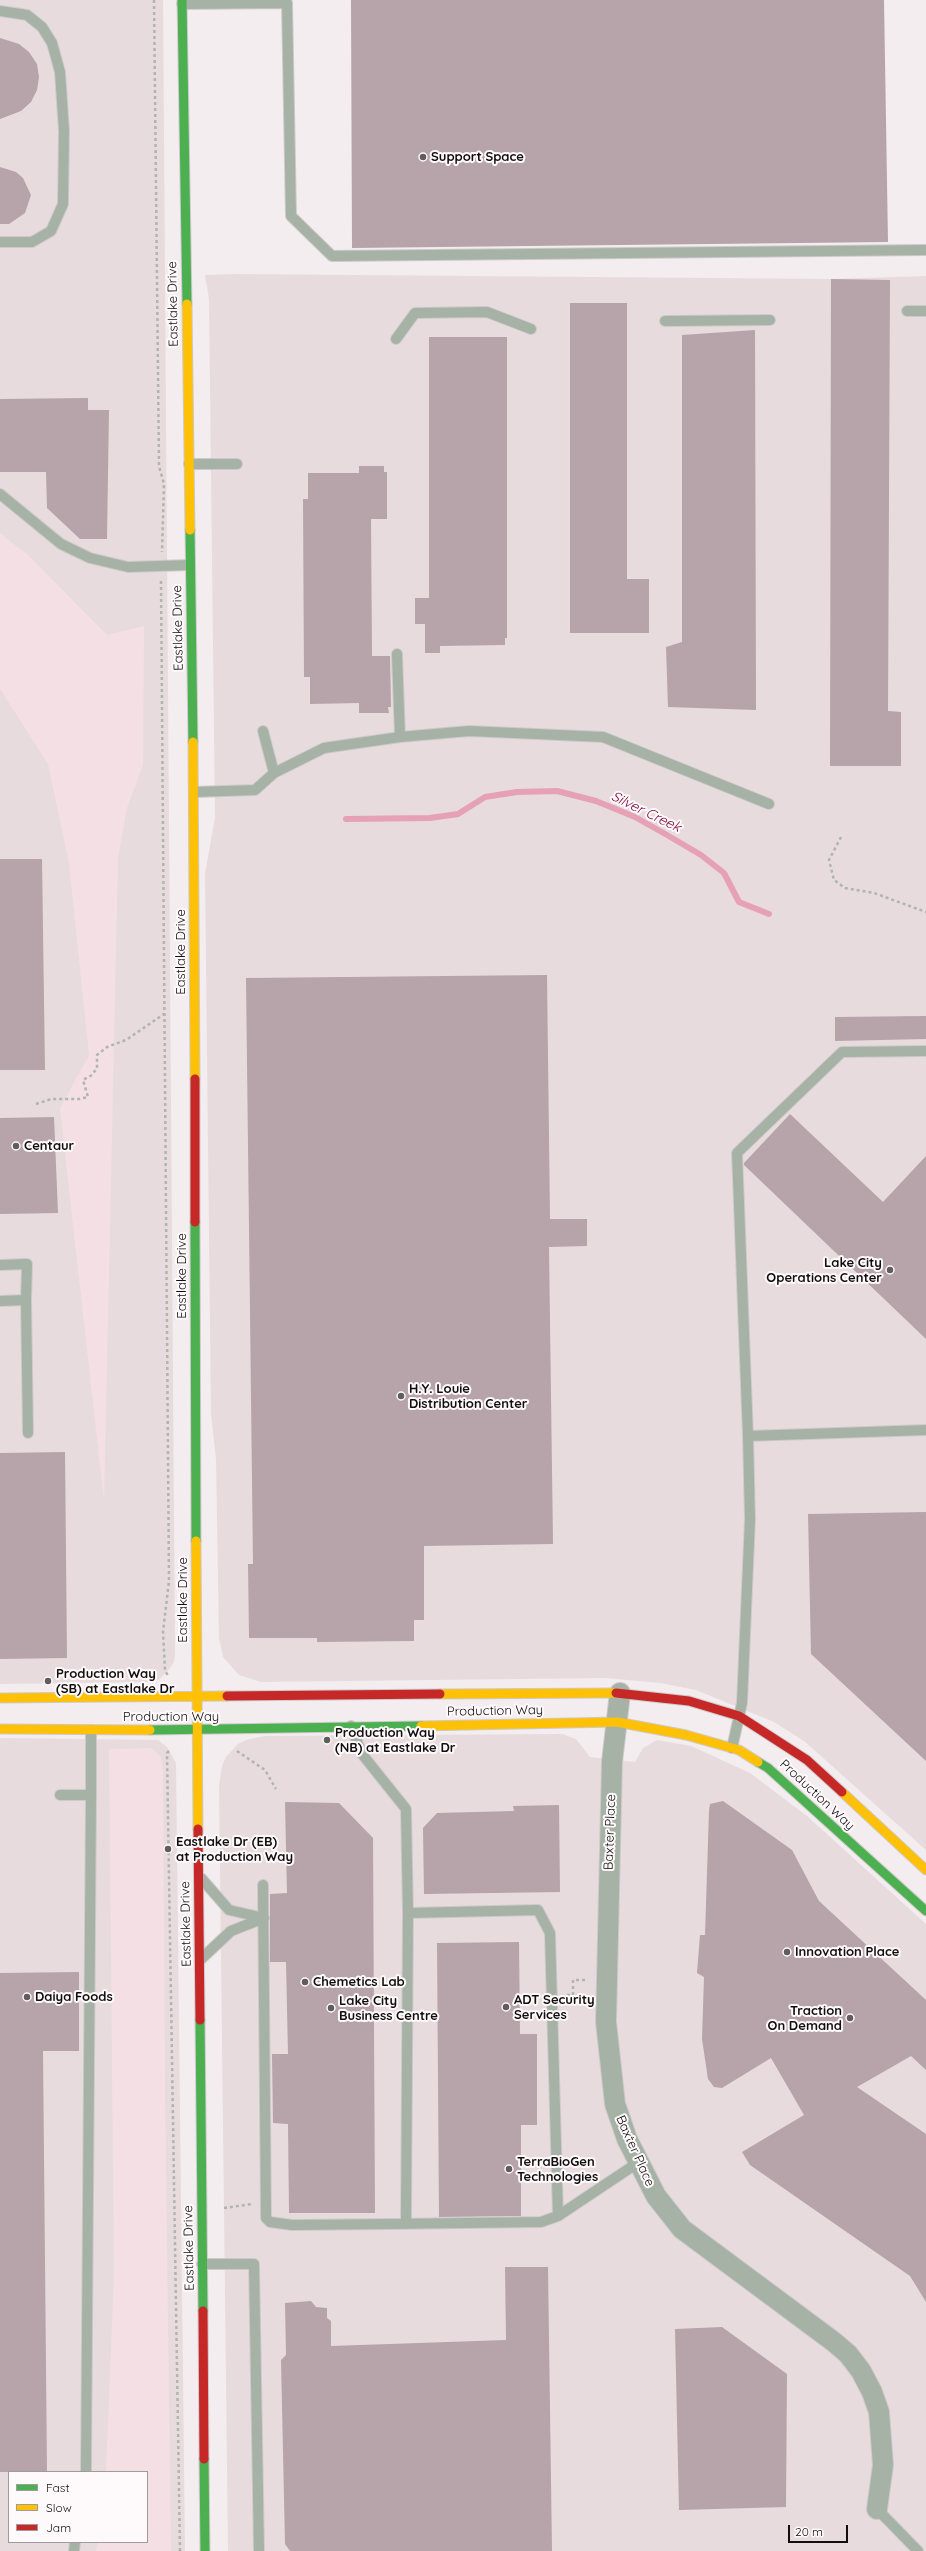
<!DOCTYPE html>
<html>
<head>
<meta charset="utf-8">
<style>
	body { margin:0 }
	#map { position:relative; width:926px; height:2551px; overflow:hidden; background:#f3edef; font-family:Quicksand,sans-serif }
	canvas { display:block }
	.legend { position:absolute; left:8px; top:2471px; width:140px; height:72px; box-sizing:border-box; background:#fefafb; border:1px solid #a09c9d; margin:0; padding:5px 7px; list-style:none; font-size:12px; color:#120e0f }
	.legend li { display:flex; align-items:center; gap:8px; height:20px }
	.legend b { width:20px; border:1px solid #a09c9d }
	.scale { position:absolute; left:788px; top:2525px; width:60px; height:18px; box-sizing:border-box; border:2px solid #120e0f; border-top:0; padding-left:5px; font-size:12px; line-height:14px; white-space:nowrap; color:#120e0f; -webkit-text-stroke:3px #fefafb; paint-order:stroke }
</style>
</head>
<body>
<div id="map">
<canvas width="926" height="2551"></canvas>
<ul class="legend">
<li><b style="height:5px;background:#4caf50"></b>Fast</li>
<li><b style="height:5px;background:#ffc107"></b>Slow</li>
<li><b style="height:5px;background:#c62828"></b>Jam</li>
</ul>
<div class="scale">20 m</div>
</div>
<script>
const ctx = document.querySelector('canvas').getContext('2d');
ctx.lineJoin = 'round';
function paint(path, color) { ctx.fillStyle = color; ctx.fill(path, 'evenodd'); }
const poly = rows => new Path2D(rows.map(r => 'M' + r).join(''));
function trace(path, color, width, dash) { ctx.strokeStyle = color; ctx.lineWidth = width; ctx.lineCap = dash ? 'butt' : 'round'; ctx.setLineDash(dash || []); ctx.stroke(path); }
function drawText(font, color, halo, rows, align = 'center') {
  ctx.font = font + ' Quicksand,sans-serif'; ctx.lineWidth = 4; ctx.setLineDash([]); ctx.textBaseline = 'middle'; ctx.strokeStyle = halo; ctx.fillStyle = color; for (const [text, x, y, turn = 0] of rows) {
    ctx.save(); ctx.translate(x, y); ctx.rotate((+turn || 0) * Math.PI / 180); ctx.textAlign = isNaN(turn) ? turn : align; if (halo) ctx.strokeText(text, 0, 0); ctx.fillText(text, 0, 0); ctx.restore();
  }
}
paint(poly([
	[0,0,163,0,175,1654,174,1662,167,1672,158,1680,147,1682,0,1684],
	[234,274,831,279,926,276,926,1850,804,1741,774,1722,696,1690,660,1683,606,1678,261,1682,239,1675,223,1657,219,1638,216,1459,211,1414,205,873,215,818,209,299,205,275],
	[562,1734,576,1739,590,1757,635,1762,643,1748,657,1740,691,1746,750,1773,807,1816,926,1924,926,2551,228,2551,219,1785,222,1766,226,1757,238,1744,246,1740,265,1736],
	[0,1738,158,1740,167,1747,176,1763,185,2551,0,2551],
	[9,2472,147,2472,147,2542,9,2542]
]), '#e7dbde');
paint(poly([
	[0,533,28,555,107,635,144,626,143,765,127,808,118,858,104,1501,60,1108,89,1055,69,863,48,764,0,689],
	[151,1748,161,1757,163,1773,165,2096,171,2551,96,2551,98,2542,147,2542,147,2472,106,2472,114,2274,109,1749]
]), '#f4dfe5');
trace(poly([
	[346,819,430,818,458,814,485,797,517,792,557,791,596,801,635,817,667,835,701,855,724,873,739,902,769,914]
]), '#e6a1b6', 6);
paint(poly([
	[351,0,884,0,888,242,352,248],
	[0,38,19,44,29,52,37,64,39,77,37,90,31,102,21,111,0,119],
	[0,167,16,172,23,178,31,195,25,213,9,224,0,224],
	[831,279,890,280,888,711,901,712,901,766,830,766],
	[570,303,627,303,627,579,649,579,649,633,570,633],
	[755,330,756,710,668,707,666,647,682,642,682,335],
	[429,337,507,337,507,638,505,638,505,645,440,646,440,653,425,653,425,624,415,624,415,598,429,598],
	[88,398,88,410,109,410,107,539,80,539,47,508,46,472,0,472,0,399],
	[359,466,384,466,384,472,387,472,387,519,371,519,372,656,390,656,391,707,388,707,389,713,359,713,359,703,310,704,310,677,304,677,303,499,308,499,308,473,359,473],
	[0,859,42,859,45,1070,0,1070],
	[547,975,550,1219,587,1219,587,1246,549,1247,553,1544,424,1546,424,1620,414,1620,414,1641,317,1642,317,1638,249,1638,248,1564,253,1564,246,978],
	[926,1016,926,1039,835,1041,835,1017],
	[790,1114,883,1202,926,1156,926,1339,744,1165,744,1163],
	[54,1117,58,1213,0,1214,0,1118],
	[65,1452,67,1658,0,1659,0,1453],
	[926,1512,926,1761,811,1654,808,1514],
	[723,1801,792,1850,819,1901,926,2000,926,2070,911,2056,857,2087,926,2134,926,2302,910,2276,750,2165,742,2152,804,2115,771,2058,722,2088,714,2087,708,2079,702,2039,704,1977,697,1973,700,1935,705,1935,709,1810,710,1804],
	[285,1802,339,1803,373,1838,375,2213,289,2213,288,2124,273,2123,272,2054,288,2054,286,1962,270,1962,270,1894,287,1893],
	[559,1805,560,1892,424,1894,423,1828,437,1813,514,1811,513,1806],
	[519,1942,520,2034,537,2034,537,2125,521,2125,521,2216,439,2217,437,1943],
	[79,1972,79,2051,43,2051,47,2472,0,2472,0,1973],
	[505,2267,548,2267,552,2551,290,2551,285,2544,281,2360,286,2355,285,2303,311,2301,316,2307,327,2308,327,2318,331,2321,331,2346,506,2340],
	[722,2327,787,2374,786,2507,679,2510,675,2329]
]), '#b7a3aa');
const lane = poly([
	[182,4,287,3,291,216,332,256,926,250],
	[0,11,27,15,42,27,52,43,60,72,64,131,63,204,51,231,32,242,0,242],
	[907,311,926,311],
	[665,321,770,320],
	[396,339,415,313,487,312,531,329],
	[189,464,237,464],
	[0,494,61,544,90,558,128,567,190,565],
	[397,654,400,737],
	[263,731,274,773],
	[194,792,255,790,274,773,324,748,400,737,469,731,603,737,769,804],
	[926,1051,842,1052,737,1153,748,1436,926,1430],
	[0,1265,27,1264,26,1300],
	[0,1301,26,1300,28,1433],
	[351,1726,362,1754,406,1809,408,1913,538,1910,550,1933,558,2216,639,2162],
	[732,1748,742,1703,750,1519,748,1436],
	[60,1795,91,1795,91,1730],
	[201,1878,229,1910,264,1918],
	[263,1885,266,2218,270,2222,292,2225,390,2224,541,2222,558,2216],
	[200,1960,231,1931,264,1918],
	[406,2224,408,1913],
	[202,2264,254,2264,259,2551],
	[86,2472,91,1795],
	[877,2509,918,2551],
	[74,2551,75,2542]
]);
const street = poly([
	[620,1693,612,1762,606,2022,615,2104,627,2139,656,2196,682,2229,834,2342,848,2354,861,2371,872,2392,879,2412,883,2465,877,2509]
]);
const fast = poly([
	[182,0,187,304],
	[190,530,193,742],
	[195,1222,196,1541],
	[150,1730,421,1726],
	[758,1762,768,1768,926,1911],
	[200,2020,203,2311],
	[204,2459,205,2551]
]);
const slow = poly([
	[187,304,190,530],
	[193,742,195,1079],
	[196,1541,198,1829],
	[440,1694,616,1693],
	[0,1698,227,1696],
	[421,1726,617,1722,686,1735,739,1750,758,1762],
	[0,1729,150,1730],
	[842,1792,926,1870]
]);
const jam = poly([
	[195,1079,195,1222],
	[616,1693,689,1701,739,1716,807,1760,842,1792],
	[227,1696,440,1694],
	[198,1829,200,2020],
	[203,2311,204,2459]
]);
trace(lane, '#cecacb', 12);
trace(street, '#cecacb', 22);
trace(fast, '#cecacb', 11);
trace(slow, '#cecacb', 11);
trace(jam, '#cecacb', 11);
trace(poly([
	[154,0,159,466,164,484,162,552],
	[161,581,169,1581,163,1632,165,1670,168,1676],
	[841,837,829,860,834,880,845,888,874,893,926,912],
	[36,1104,51,1099,79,1099,88,1097,83,1080,92,1075,97,1068,97,1055,107,1047,126,1040,164,1014],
	[169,1751,167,1753,180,2551],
	[237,1751,265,1770,276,1789],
	[567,1995,573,1995,573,1980,588,1980],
	[224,2208,252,2204]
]), '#b0b5ae', 2.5, [3, 3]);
trace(lane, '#a5b2a5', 10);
trace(street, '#a5b2a5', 20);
trace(fast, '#4caf50', 9);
trace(slow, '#ffc107', 9);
trace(jam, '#c62828', 9);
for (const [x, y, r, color] of [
	[423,157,4,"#615c5d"],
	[16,1146,4,"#615c5d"],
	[890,1270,4,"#615c5d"],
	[401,1396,4,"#615c5d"],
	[48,1681,4,"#615c5d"],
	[327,1740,4,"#615c5d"],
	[168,1849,4,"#615c5d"],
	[787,1952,4,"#615c5d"],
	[305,1982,4,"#615c5d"],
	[27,1997,4,"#615c5d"],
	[506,2007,4,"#615c5d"],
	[331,2008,4,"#615c5d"],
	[850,2018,4,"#615c5d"],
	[509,2169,4,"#615c5d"]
]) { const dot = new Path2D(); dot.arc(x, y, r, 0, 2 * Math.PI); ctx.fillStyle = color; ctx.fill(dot); trace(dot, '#fefafb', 1.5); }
drawText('bold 13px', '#120e0f', '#fefafb', [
	["Support Space",431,157],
	["Centaur",24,1146],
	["Lake City",882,1263,"right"],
	["Operations Center",882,1278,"right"],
	["H.Y. Louie",409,1389],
	["Distribution Center",409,1404],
	["Production Way",56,1674],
	["(SB) at Eastlake Dr",56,1689],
	["Production Way",335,1733],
	["(NB) at Eastlake Dr",335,1748],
	["Eastlake Dr (EB)",176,1842],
	["at Production Way",176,1857],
	["Innovation Place",795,1952],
	["Chemetics Lab",313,1982],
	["Daiya Foods",35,1997],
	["ADT Security",514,2000],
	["Services",514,2015],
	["Lake City",339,2001],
	["Business Centre",339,2016],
	["Traction",842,2011,"right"],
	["On Demand",842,2026,"right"],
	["TerraBioGen",517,2162],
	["Technologies",517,2177]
], 'left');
drawText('13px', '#120e0f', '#fefafb', [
	["Eastlake Drive",173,304,-91],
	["Eastlake Drive",178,628,-91],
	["Eastlake Drive",181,952,-90],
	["Eastlake Drive",182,1276,-90],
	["Eastlake Drive",183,1600,-90],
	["Production Way",495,1711,-1],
	["Production Way",171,1717],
	["Production Way",817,1795,43],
	["Baxter Place",610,1832,-88],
	["Eastlake Drive",186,1924,-91],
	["Baxter Place",635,2151,66],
	["Eastlake Drive",189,2248,-91]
]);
drawText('italic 14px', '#800a41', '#fefafb', [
	["Silver Creek",646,812,26]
]);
</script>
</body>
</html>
